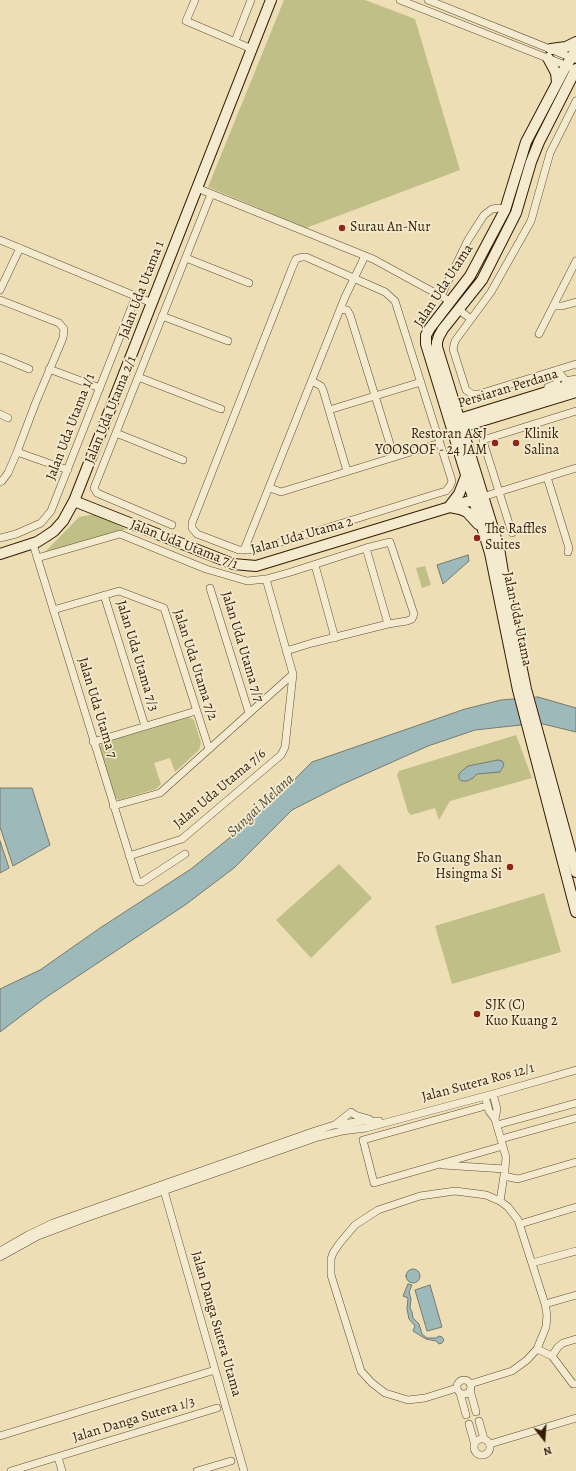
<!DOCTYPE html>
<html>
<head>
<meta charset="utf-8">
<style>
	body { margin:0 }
	#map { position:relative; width:576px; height:1471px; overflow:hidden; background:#eddeb5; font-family:Alegreya,serif }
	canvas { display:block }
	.north { position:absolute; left:524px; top:1419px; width:40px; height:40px; -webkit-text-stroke:3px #f3eacf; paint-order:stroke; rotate:163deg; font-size:11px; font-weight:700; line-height:16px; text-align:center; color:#351c02 }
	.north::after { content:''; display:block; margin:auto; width:14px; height:18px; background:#351c02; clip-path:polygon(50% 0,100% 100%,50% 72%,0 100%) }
</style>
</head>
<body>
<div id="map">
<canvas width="576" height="1471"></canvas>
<div class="north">N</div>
</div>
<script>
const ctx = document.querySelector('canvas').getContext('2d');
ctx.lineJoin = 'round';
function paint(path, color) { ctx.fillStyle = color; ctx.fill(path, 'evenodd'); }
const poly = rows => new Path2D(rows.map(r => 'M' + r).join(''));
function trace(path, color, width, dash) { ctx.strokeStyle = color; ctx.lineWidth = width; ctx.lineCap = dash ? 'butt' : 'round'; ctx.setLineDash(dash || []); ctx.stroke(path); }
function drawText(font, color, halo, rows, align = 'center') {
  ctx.font = font + ' Alegreya,serif'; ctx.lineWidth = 3.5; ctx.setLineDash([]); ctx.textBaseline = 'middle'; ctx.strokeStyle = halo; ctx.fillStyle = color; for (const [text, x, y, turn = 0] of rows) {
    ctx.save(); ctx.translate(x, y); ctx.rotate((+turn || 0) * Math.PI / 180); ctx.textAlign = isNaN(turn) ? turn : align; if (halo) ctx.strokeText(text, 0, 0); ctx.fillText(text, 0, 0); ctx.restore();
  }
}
paint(poly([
	[284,0,365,0,415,19,460,170,306,228,208,187],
	[96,514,126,529,45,552,79,517],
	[425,566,431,585,422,588,416,568],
	[189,717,194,720,201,743,199,750,175,772,170,758,154,763,161,784,156,789,119,800,114,797,99,748,102,743],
	[516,735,532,778,450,801,439,820,435,808,411,815,408,812,397,775,399,771],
	[339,864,372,898,311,958,276,920],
	[544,893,561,952,452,984,435,926]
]), '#c0bf88');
const water = poly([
	[468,555,469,561,443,584,437,565,468,555],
	[538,697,576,708,576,732,539,723,475,730,428,746,341,785,292,810,234,868,185,905,45,998,0,1032,0,989,40,970,100,928,191,869,238,831,283,791,312,762,465,709,501,700,538,697],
	[498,760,502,761,504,765,500,772,477,774,473,778,467,781,462,781,459,779,459,774,463,770,468,766,498,760],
	[0,788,32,788,50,845,13,866,0,827,0,788],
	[0,841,9,868,0,873,0,841],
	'406 1276a7 7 0 1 1 14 0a7 7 0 1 1-14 0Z',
	[408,1284,412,1285,409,1292,411,1299,410,1308,412,1312,413,1318,419,1324,422,1334,427,1338,436,1338,439,1336,442,1337,444,1340,442,1343,439,1344,436,1341,426,1339,413,1331,415,1326,409,1319,407,1309,408,1298,403,1296,408,1284],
	[430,1285,442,1327,427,1331,415,1290,430,1285]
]);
paint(water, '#9eb9b9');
trace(water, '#747a70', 1);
const street = poly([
	[195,0,186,21,252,49],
	[400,0,570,67],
	[428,0,575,59],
	[235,41,251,0],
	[576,101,550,153,531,221,491,292,455,341,453,349,466,390,472,394,479,394,576,364],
	[197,188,373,259,450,301],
	[0,240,152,303],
	[302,257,306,257,385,292,395,301,452,481,450,486,446,491,439,493,256,550,239,550,197,534,192,528,192,523,292,268,296,259,302,257],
	[186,258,249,283],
	[0,290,20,248],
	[441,296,468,240,484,215,492,209,499,208,505,210],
	[0,300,59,323,64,329,63,338,36,402,17,452,8,473,2,481,0,482],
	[554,306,562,306,576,302],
	[340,309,347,310,350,315,394,457],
	[459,310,471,319],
	[162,316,228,341],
	[539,334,576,261],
	[0,357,29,369],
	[49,369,100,388],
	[557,370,566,381,576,379],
	[138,377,221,409],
	[312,381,321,386,323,390,347,471],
	[548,387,556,384,558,378,557,370],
	[329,410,421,382],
	[0,414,8,418],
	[116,433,183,460],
	[17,452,68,470],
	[547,477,569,548,568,552],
	[270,488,281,492,440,443],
	[479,498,576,468],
	[172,525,97,493,94,488,211,194],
	[512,533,483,441,486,439,576,411],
	[0,538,16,534,41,523,51,511,136,296],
	[33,544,137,880,139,882,142,882,185,854],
	[366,548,388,624],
	[244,550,345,297,365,256],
	[37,558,120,534,206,569,247,581,266,579,291,572,366,548,390,542,414,614,412,619,407,621,388,624,312,643,286,651],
	[315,565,335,638],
	[210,588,249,713],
	[104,595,145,726],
	[53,610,119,591,164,608,209,749],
	[93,742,196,711],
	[113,806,160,793,293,674],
	[129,856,182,839,281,755,285,747,293,674,266,579],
	[493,1094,497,1109,495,1119],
	[485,1096,489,1111,495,1119,506,1157,505,1169,500,1201],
	[482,1107,363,1140,374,1183,503,1146],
	[336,1124,351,1112,355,1115,369,1119],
	[497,1125,576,1103],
	[501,1139,576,1118],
	[443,1165,505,1169],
	[504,1176,518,1179,576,1162],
	[163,1187,244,1471],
	[520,1224,576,1207],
	[0,1251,28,1235,53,1223,315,1131,334,1125,364,1121,379,1121],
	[0,1257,38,1236,86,1218,318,1137,342,1131,366,1128,493,1094,576,1070],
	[532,1263,576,1251],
	[545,1304,576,1295],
	[537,1349,552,1356,573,1384,576,1384],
	[552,1356,558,1347,563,1343,576,1339],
	'457 1387a7 7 0 1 1 14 0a7 7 0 1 1-14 0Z',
	[457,1388,425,1398,408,1400,385,1393,372,1383,361,1371,331,1275,331,1259,333,1253,339,1244,355,1225,378,1210,420,1196,455,1191,486,1195,500,1201,508,1207,518,1220,545,1304,547,1315,546,1327,537,1349,527,1360,512,1371,470,1384],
	[470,1390,476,1412],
	[460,1393,466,1415],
	[479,1421,484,1439],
	[469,1424,474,1442],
	[0,1436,215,1370],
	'474 1447a8 8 0 1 1 16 0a8 8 0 1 1-16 0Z',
	[490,1444,576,1418],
	[58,1457,62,1471],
	[11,1471,217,1408],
	[197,1471,231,1461]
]);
const secondary = poly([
	[551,49,566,47,576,42],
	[576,50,566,66,526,142,505,210,470,276,430,328,426,335,426,344,490,553,518,690,576,912],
	[548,58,556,73,557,82],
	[576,69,539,142,531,162,516,213,482,280,443,329,439,336,437,342,437,347,499,548,507,597,526,689,576,872],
	[453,421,576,383],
	[455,429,576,392],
	[74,501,233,564,256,566,473,500],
	[449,507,459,494,466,476],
	[450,507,460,509,467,512,478,524],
	[0,554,37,542,45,537,54,531,63,521,74,501,271,0]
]);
trace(street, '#634c2f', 8);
trace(secondary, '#351c02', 12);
trace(street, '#f3eacf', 7);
trace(secondary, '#f3eacf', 10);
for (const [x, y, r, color] of [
	[342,228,4,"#8f2418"],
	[495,443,4,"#8f2418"],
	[516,443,4,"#8f2418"],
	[477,538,4,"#8f2418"],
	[510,867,4,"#8f2418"],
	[477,1014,4,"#8f2418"]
]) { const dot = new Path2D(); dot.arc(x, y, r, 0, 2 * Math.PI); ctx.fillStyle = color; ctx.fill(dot); trace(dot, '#f3eacf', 1.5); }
drawText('14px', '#351c02', '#f3eacf', [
	["Surau An-Nur",350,228],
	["Restoran A&J",487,435,"right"],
	["YOOSOOF - 24 JAM",487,451,"right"],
	["Klinik",524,435],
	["Salina",524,451],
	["The Raffles",485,530],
	["Suites",485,546],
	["Fo Guang Shan",502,859,"right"],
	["Hsingma Si",502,875,"right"],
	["SJK (C)",485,1006],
	["Kuo Kuang 2",485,1022]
], 'left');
drawText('14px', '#351c02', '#f3eacf', [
	["Jalan Uda Utama",444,286,-57],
	["Jalan Uda Utama 1",142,290,-69],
	["Persiaran Perdana",508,389,-17],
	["Jalan Uda Utama 2/1",111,410,-68],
	["Jalan Uda Utama 1/1",71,427,-69],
	["Jalan Uda Utama 2",302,536,-16],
	["Jalan Uda Utama 7/1",184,545,21],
	["Jalan Uda Utama",517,619,78],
	["Jalan Uda Utama 7/7",242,647,73],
	["Jalan Uda Utama 7/3",137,656,73],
	["Jalan Uda Utama 7/2",195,665,72],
	["Jalan Uda Utama 7",97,708,73],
	["Jalan Uda Utama 7/6",220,789,-40],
	["Jalan Sutera Ros 12/1",478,1083,-15],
	["Jalan Danga Sutera Utama",216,1324,74],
	["Jalan Danga Sutera 1/3",134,1420,-17]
]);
drawText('italic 15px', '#544b39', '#f3eacf', [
	["Sungai Melana",261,806,-43]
]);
</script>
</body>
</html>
